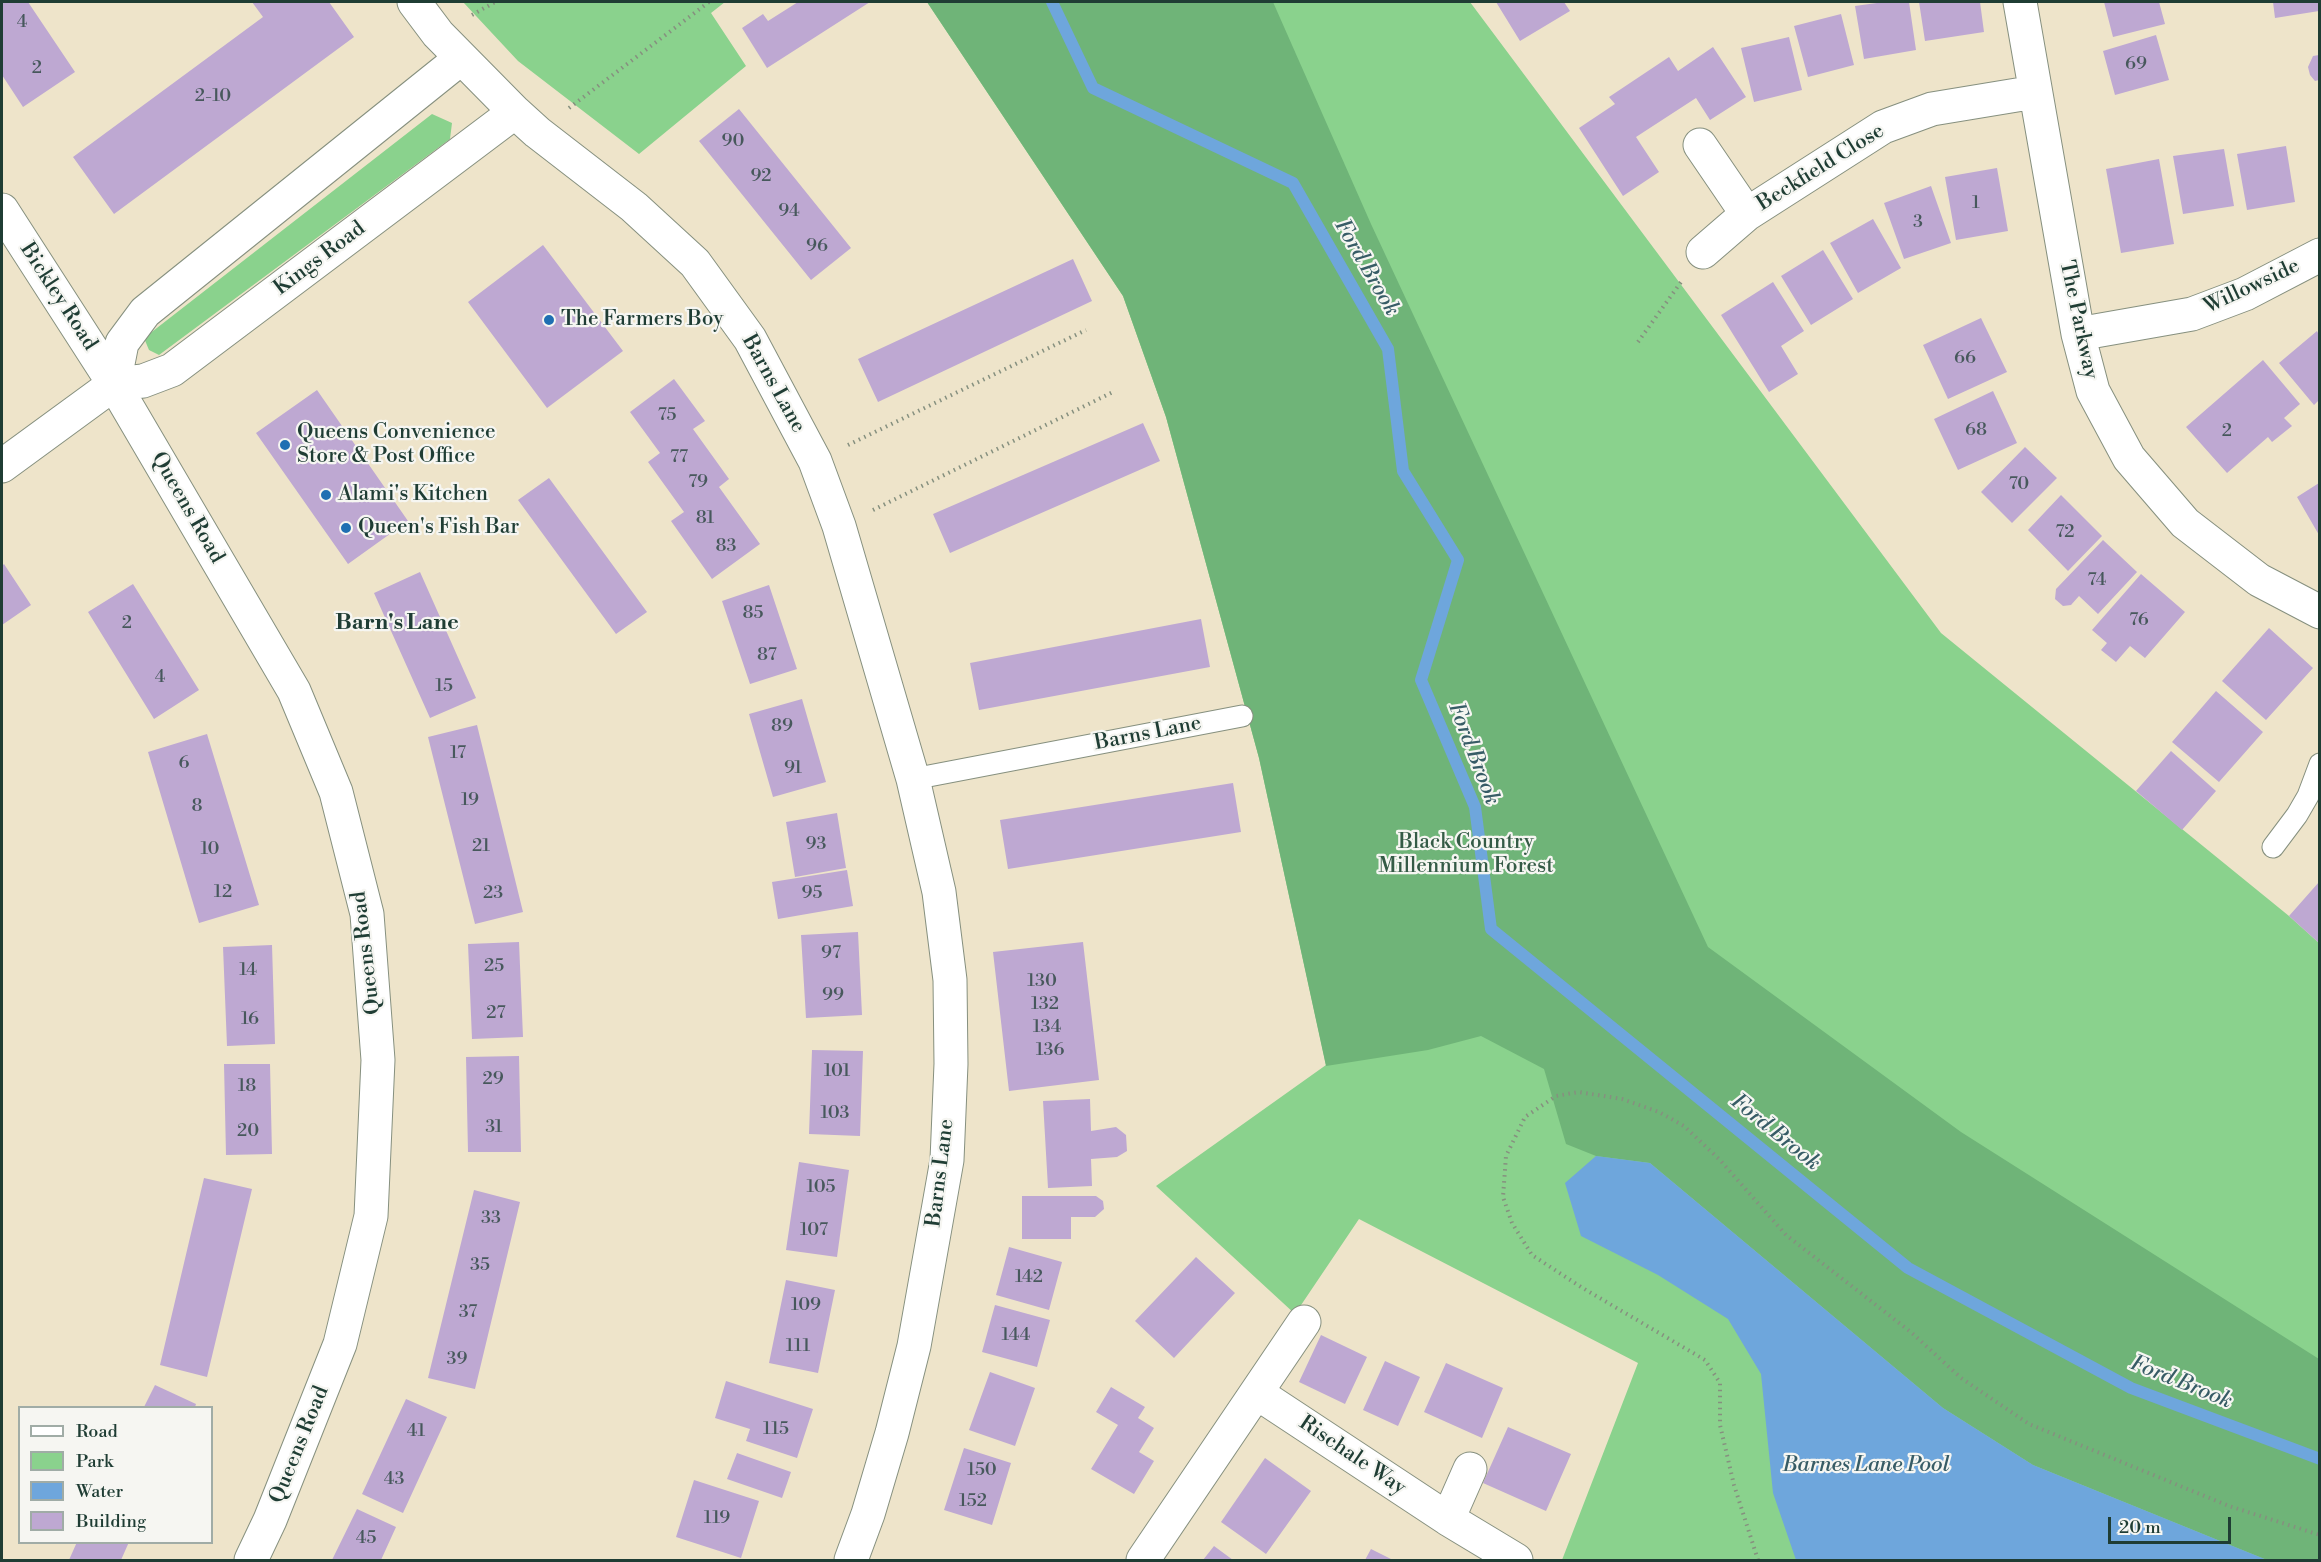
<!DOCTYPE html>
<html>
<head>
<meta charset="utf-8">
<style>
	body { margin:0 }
	#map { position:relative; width:2321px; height:1562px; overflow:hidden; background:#eee4ca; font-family:"Libre Bodoni",serif }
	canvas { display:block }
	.frame { position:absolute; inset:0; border:3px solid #1f3d34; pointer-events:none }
	.legend { position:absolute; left:18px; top:1406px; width:195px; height:138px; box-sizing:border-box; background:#f6f6f2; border:2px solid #a0aca6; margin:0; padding:8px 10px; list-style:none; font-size:18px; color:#1f3d34 }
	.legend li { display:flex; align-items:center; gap:12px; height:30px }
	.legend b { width:30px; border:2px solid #a0aca6 }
	.scale { position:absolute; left:2108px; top:1517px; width:123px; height:27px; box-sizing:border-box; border:3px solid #1f3d34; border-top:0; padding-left:8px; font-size:18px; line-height:21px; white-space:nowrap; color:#1f3d34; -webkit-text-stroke:4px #f6f6f2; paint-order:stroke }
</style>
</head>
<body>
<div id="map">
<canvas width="2321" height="1562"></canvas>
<div class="frame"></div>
<ul class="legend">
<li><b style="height:8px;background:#fff"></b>Road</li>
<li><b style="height:16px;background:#8ad28d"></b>Park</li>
<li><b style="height:16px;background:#6ea6dc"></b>Water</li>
<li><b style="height:16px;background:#bea8d2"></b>Building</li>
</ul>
<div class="scale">20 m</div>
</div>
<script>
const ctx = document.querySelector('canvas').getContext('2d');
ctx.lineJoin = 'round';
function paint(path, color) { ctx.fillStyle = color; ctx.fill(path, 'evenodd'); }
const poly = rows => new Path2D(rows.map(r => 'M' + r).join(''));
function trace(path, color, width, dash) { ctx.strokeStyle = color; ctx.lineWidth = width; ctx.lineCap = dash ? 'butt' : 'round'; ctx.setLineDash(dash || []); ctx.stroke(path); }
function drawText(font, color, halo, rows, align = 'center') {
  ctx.font = font + ' "Libre Bodoni",serif'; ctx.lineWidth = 4.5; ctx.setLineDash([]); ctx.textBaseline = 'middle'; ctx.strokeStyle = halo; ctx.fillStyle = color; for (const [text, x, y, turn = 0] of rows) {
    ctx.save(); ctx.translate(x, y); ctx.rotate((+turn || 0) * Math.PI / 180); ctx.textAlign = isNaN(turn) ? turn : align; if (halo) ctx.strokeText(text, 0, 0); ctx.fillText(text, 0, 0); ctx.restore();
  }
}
paint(poly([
	[463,2,725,2,711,13,746,66,639,154,518,61],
	[927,2,1470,2,1941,633,2289,916,2319,943,2319,1560,1562,1560,1638,1363,1359,1219,1295,1314,1156,1186,1326,1065,1259,758,1166,417,1123,296],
	[432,114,452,123,450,139,159,355,149,350,144,338]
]), '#8ad28d');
paint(poly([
	[927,2,1273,2,1371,224,1708,947,1961,1132,2319,1359,2319,1560,2267,1560,2033,1465,1943,1408,1650,1163,1596,1156,1566,1144,1544,1069,1481,1036,1428,1050,1326,1066,1259,758,1166,417,1123,296]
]), '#6fb478');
paint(poly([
	[1596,1156,1650,1163,1943,1408,2033,1465,2267,1560,1796,1560,1773,1493,1761,1374,1728,1319,1658,1275,1581,1236,1565,1183]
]), '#6ea6dc');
trace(poly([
	[1052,2,1093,88,1293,183,1388,349,1403,471,1458,560,1421,680,1475,807,1491,929,1908,1268,2131,1388,2320,1459]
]), '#6ea6dc', 12);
paint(poly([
	[2,2,28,2,75,72,23,107,2,75],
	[252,2,329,2,354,37,114,214,73,157,263,17],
	[798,2,870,2,767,68,742,28,763,14,768,21],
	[1496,2,1564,2,1570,11,1520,41],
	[1884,2,1909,2,1916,50,1864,59,1855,6],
	[1919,2,1980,2,1984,32,1925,41],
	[2104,2,2159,2,2165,24,2113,37],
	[2273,2,2319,2,2319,11,2275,18],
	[1841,14,1854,65,1808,77,1794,26],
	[2156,35,2169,80,2115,95,2103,51],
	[1789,37,1802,90,1754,102,1741,48],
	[1713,47,1746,97,1710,120,1696,98,1636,137,1659,172,1623,196,1579,128,1615,104,1609,97,1669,57,1678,71],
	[2319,55,2319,80,2315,81,2310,75,2308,67,2313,56],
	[739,109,851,248,811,280,699,141],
	[2286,146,2295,202,2247,210,2237,154],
	[2224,149,2234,206,2183,214,2173,156],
	[2159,159,2174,244,2121,253,2106,169],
	[1997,168,2008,231,1956,240,1945,177],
	[1931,186,1951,243,1904,259,1884,203],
	[1873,219,1901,268,1858,293,1830,243],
	[543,245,623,351,547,408,468,302],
	[1823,250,1853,299,1811,325,1781,276],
	[1073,259,1092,301,878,402,858,359],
	[1773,282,1804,331,1781,346,1798,374,1769,392,1721,315],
	[1981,318,2007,372,1948,399,1923,345],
	[2317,331,2319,335,2319,400,2314,405,2279,363],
	[2263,360,2300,404,2284,418,2292,426,2272,442,2268,437,2227,473,2186,427],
	[674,379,705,421,693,429,729,479,719,487,760,544,712,579,671,521,684,512,648,462,660,453,630,412],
	[317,390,408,521,348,564,256,433],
	[1993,391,2017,443,1958,470,1934,419],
	[1143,423,1160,461,950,553,933,514],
	[2025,447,2057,478,2012,523,1981,492],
	[549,478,647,612,616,634,518,500],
	[2319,483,2319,535,2297,497],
	[2061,495,2102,536,2068,571,2028,530],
	[2103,540,2137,572,2098,614,2079,596,2071,605,2063,606,2055,599,2056,589],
	[4,564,31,605,2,625,2,566],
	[420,572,476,698,430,718,374,593],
	[2141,574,2185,612,2145,658,2130,646,2116,662,2101,650,2107,643,2092,630],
	[133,584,199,690,154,719,88,612],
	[769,585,797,669,750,684,722,601],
	[1201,619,1210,667,979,710,970,663],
	[2269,628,2313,668,2266,720,2222,681],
	[2216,691,2263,732,2219,782,2172,742],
	[802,699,826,782,773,797,749,714],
	[477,725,523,912,475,924,428,737],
	[207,734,259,905,199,923,148,752],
	[2171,751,2216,791,2182,830,2136,791],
	[1233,783,1241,832,1008,869,1000,820],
	[837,813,846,868,795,877,786,822],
	[847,870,853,906,778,919,772,882],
	[2319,882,2319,943,2289,916],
	[858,932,862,1015,806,1018,801,935],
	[519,942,523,1037,472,1039,468,944],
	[1083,942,1099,1080,1009,1091,993,952],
	[272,945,275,1044,227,1046,223,947],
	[812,1050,863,1051,860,1136,809,1134],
	[519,1056,521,1152,468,1152,466,1057],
	[224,1064,270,1064,272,1154,226,1155],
	[1090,1099,1091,1131,1116,1127,1126,1135,1127,1151,1117,1157,1091,1159,1092,1186,1048,1188,1043,1101],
	[799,1162,849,1170,837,1257,786,1250],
	[204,1178,252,1189,207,1377,160,1365],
	[474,1190,520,1202,475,1389,428,1378],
	[1022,1196,1096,1196,1103,1201,1104,1209,1095,1217,1071,1217,1071,1239,1022,1239],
	[1009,1247,1062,1262,1049,1310,996,1295],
	[1196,1257,1235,1293,1174,1358,1135,1321],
	[786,1280,835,1290,818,1373,769,1363],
	[995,1305,1050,1320,1037,1367,982,1352],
	[1321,1335,1367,1357,1345,1404,1299,1382],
	[1385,1361,1420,1377,1398,1426,1363,1410],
	[1446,1363,1503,1388,1482,1438,1424,1412],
	[990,1372,1035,1388,1015,1446,969,1430],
	[726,1381,813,1409,797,1458,746,1441,750,1429,715,1418],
	[155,1385,196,1404,195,1407,144,1407],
	[1111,1387,1145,1407,1138,1418,1154,1428,1139,1452,1154,1461,1134,1494,1091,1469,1118,1425,1096,1412],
	[406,1399,447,1417,403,1513,362,1494],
	[1508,1427,1571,1454,1546,1511,1483,1483],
	[964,1448,1011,1463,992,1525,944,1510],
	[737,1453,791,1472,782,1498,727,1479],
	[1265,1458,1311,1491,1266,1554,1221,1522],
	[694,1480,759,1501,741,1558,676,1537],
	[357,1509,396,1527,381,1560,332,1560],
	[77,1542,129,1542,121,1560,69,1560],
	[1214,1546,1233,1560,1203,1560],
	[1371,1549,1393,1560,1365,1560]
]), '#bea8d2');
const lane = poly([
	[913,779,1242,716],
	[2273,847,2297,815,2308,796,2320,764]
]);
const street = poly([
	[414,2,438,34,515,112,537,132,634,207,695,263,750,339,815,461,839,526,913,779,939,892,950,980,951,1064,947,1160,914,1346,892,1433,868,1514,851,1560],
	[2020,2,2078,334,2093,391,2129,458,2185,523,2259,580,2320,612],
	[1700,145,1747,214],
	[2,210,114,384,294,691,336,792,367,914,378,1060,371,1216,340,1344,270,1520,251,1560],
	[1703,252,1747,214,1883,127,1932,109,2035,92],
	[2078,334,2192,314,2245,294,2320,255],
	[114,384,122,343,145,312,460,59],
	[2,466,114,384,143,381,172,370,515,112],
	[1257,1393,1448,1519,1516,1560],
	[1448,1519,1470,1469],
	[1143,1560,1304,1322]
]);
trace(lane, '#86907f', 23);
trace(street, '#86907f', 35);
trace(poly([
	[472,15,495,2],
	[569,108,709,2],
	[1638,342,1681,282],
	[848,445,1086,330],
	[873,510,1115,391],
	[1758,1560,1734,1485,1720,1425,1720,1383,1705,1360,1581,1287,1532,1255,1512,1223,1503,1197,1506,1156,1525,1117,1556,1096,1579,1092,1622,1099,1659,1112,1684,1126,1720,1160,1786,1235,1912,1333,1961,1378,2029,1424,2229,1506,2320,1535]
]), '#86907f', 4, [1.5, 4.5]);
trace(lane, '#fff', 21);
trace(street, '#fff', 33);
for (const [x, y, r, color] of [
	[549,320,6,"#1f6fb2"],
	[285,445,6,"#1f6fb2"],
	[326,495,6,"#1f6fb2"],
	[346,528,6,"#1f6fb2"]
]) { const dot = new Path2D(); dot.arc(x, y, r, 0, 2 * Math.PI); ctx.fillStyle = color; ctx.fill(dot); trace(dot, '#f6f6f2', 2); }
drawText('18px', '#47585c', null, [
	["4",22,23],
	["69",2136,65],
	["2",37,69],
	["2-10",213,97],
	["90",733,142],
	["92",761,177],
	["1",1976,204],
	["94",789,212],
	["3",1918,223],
	["96",817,247],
	["66",1965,359],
	["75",667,416],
	["68",1976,431],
	["2",2227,432],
	["77",679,458],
	["79",698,483],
	["70",2019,485],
	["81",705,519],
	["72",2065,533],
	["83",726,547],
	["74",2097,581],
	["85",753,614],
	["76",2139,621],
	["2",127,624],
	["87",767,656],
	["4",160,678],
	["15",444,687],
	["89",782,727],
	["17",458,754],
	["6",184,764],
	["91",793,769],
	["19",470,801],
	["8",197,807],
	["93",816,845],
	["21",481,847],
	["10",210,850],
	["12",223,893],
	["23",493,894],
	["95",812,894],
	["97",831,954],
	["25",494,967],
	["14",248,971],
	["130",1042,982],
	["99",833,996],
	["132",1045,1005],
	["27",496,1014],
	["16",250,1020],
	["134",1047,1028],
	["136",1050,1051],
	["101",837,1072],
	["29",493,1080],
	["18",247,1087],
	["103",835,1114],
	["31",494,1128],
	["20",248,1132],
	["105",821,1188],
	["33",491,1219],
	["107",814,1231],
	["35",480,1266],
	["142",1029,1278],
	["109",806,1306],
	["37",468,1313],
	["144",1016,1336],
	["111",798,1347],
	["39",457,1360],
	["115",776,1430],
	["41",416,1432],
	["150",982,1471],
	["43",394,1480],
	["152",973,1502],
	["119",717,1519],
	["45",366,1539]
]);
drawText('21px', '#1f3d34', '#f6f6f2', [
	["Beckfield Close",1821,168,-32],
	["Kings Road",320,259,-37],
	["Willowside",2252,287,-25],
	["Bickley Road",58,297,57],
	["The Parkway",2078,320,78],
	["Barns Lane",773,384,61],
	["Queens Road",187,508,60],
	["Barns Lane",1148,734,-11],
	["Queens Road",367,953,-97],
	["Barns Lane",941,1173,-83],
	["Queens Road",300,1445,-68],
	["Rischale Way",1352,1456,34]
]);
drawText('21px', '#1f3d34', '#f6f6f2', [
	["The Farmers Boy",561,320],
	["Queens Convenience",297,433],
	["Store & Post Office",297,457],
	["Alami's Kitchen",338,495],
	["Queen's Fish Bar",358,528]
], 'left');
drawText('21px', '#345b46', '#f6f6f2', [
	["Black Country",1466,843],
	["Millennium Forest",1466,867]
]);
drawText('italic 22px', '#375c66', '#f6f6f2', [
	["Ford Brook",1366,268,60],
	["Ford Brook",1473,754,69],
	["Ford Brook",1775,1133,39],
	["Ford Brook",2181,1383,22],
	["Barnes Lane Pool",1866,1466]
]);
drawText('bold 22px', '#1f3d34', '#f6f6f2', [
	["Barn's Lane",397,624]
]);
</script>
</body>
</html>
